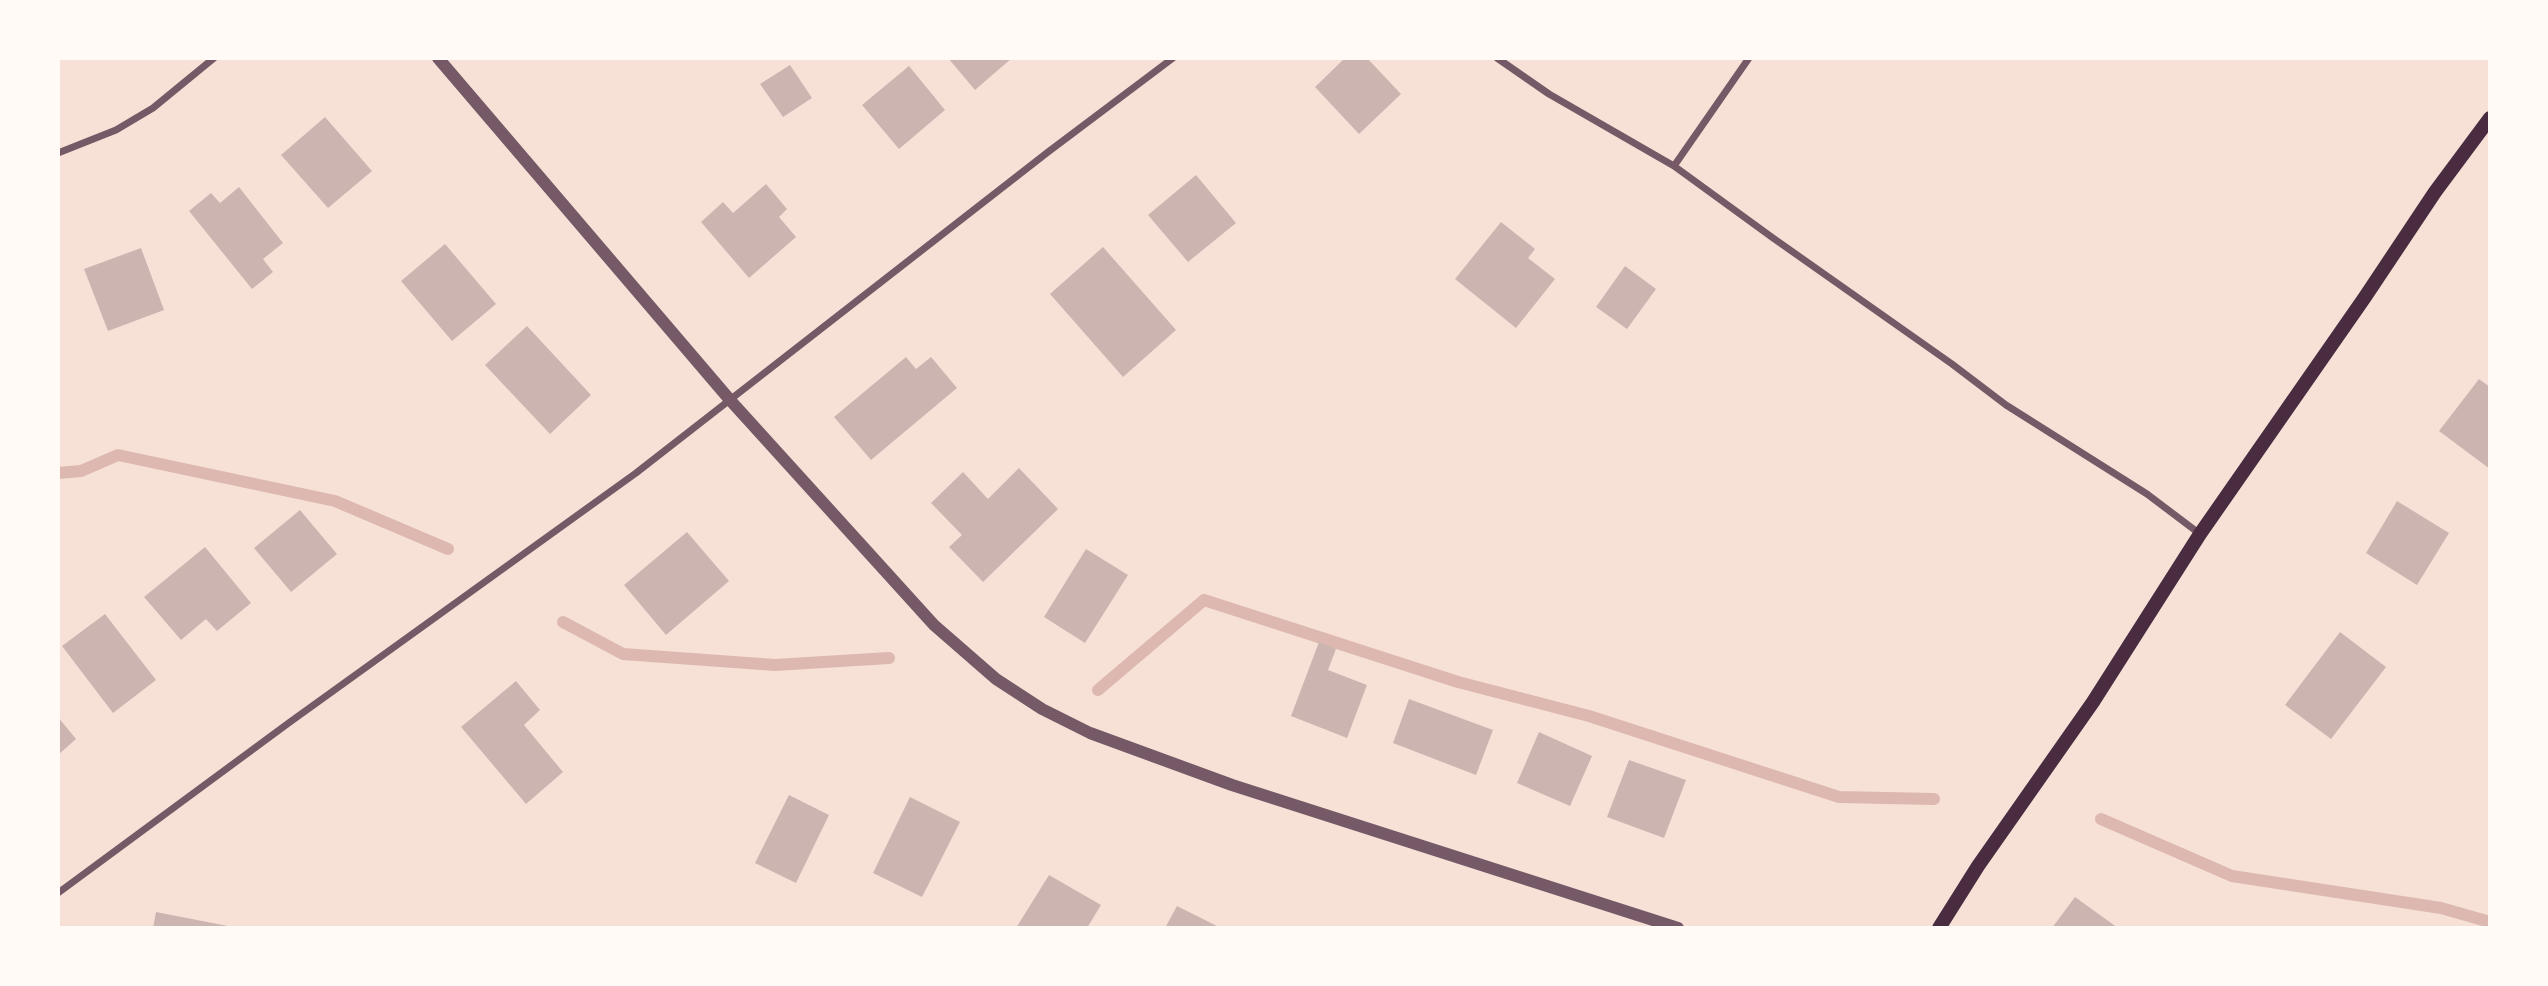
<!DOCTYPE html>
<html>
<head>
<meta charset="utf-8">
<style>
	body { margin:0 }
	#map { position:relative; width:2548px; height:986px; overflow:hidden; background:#f7e1d7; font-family:Arial,sans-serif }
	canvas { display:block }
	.frame { position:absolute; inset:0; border:60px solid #fffaf5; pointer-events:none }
</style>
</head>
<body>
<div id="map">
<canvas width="2548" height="986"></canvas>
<div class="frame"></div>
</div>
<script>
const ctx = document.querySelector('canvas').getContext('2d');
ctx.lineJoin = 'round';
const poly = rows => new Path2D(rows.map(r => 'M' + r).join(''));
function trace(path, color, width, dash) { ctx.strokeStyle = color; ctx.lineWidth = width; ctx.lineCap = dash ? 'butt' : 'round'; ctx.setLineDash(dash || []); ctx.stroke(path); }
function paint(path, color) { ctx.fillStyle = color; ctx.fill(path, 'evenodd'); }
trace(poly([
	[58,473,81,471,118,455,335,501,448,549],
	[563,622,623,654,775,665,889,658],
	[1098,690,1204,600,1458,682,1589,716,1839,797,1934,799],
	[2101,819,2232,876,2441,908,2490,922]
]), '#dcb8b0', 12);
paint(poly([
	[948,58,1012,58,975,90],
	[1345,58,1367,58,1401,94,1359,134,1315,87],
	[790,65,812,98,783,117,760,84],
	[909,66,945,110,899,149,862,105],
	[325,117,372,171,328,208,281,155],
	[1196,175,1236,223,1188,262,1148,215],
	[766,184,787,209,779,217,796,237,749,278,701,222,723,202,733,213],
	[239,187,283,243,263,259,273,272,252,289,189,211,211,193,220,203],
	[1501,222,1535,249,1528,258,1555,279,1516,328,1455,279],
	[445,244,496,304,452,341,401,281],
	[1103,247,1176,330,1123,377,1050,294],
	[141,248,164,310,108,331,84,269],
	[1625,266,1656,289,1627,329,1596,307],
	[527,326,591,395,550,434,485,365],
	[906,357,916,369,931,357,957,388,871,460,834,417],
	[2479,379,2490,387,2490,469,2439,431],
	[1019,468,1058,509,983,582,949,547,962,535,931,503,963,472,988,499],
	[2397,501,2449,533,2417,585,2366,553],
	[300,510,337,554,291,592,254,548],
	[687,532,729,581,666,635,624,585],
	[205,547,251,603,217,631,206,619,181,640,144,597],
	[1086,549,1128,575,1085,643,1044,617],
	[105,614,156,680,113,713,62,646],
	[2340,632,2386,667,2331,739,2285,705],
	[1319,642,1336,649,1328,670,1367,685,1347,738,1291,716],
	[516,681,540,710,524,725,563,772,526,804,461,727],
	[1409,699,1493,730,1476,775,1393,743],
	[58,717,76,739,58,755],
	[1539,732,1592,756,1570,806,1517,783],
	[1629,760,1686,780,1664,838,1607,817],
	[789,795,829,815,796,883,755,863],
	[910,797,960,822,922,897,873,873],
	[1049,875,1101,905,1087,928,1016,928],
	[2075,897,2118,928,2052,928],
	[1177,906,1221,928,1165,928],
	[156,912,233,927,233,928,153,928]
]), '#ccb4b1');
trace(poly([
	[1497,58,1549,94,1674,166,1773,238,1952,364,2006,405,2147,494,2200,534],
	[58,153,116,130,153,108,214,58],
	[1674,166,1749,58],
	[58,893,290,722,636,473,1048,152,1173,58]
]), '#755966', 7);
trace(poly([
	[438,58,730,400,934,625,996,679,1042,709,1090,733,1232,785,1678,928]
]), '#755966', 12);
trace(poly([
	[1939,928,1978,866,2093,702,2200,534,2365,297,2435,192,2490,118]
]), '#4a2c40', 14);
</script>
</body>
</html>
